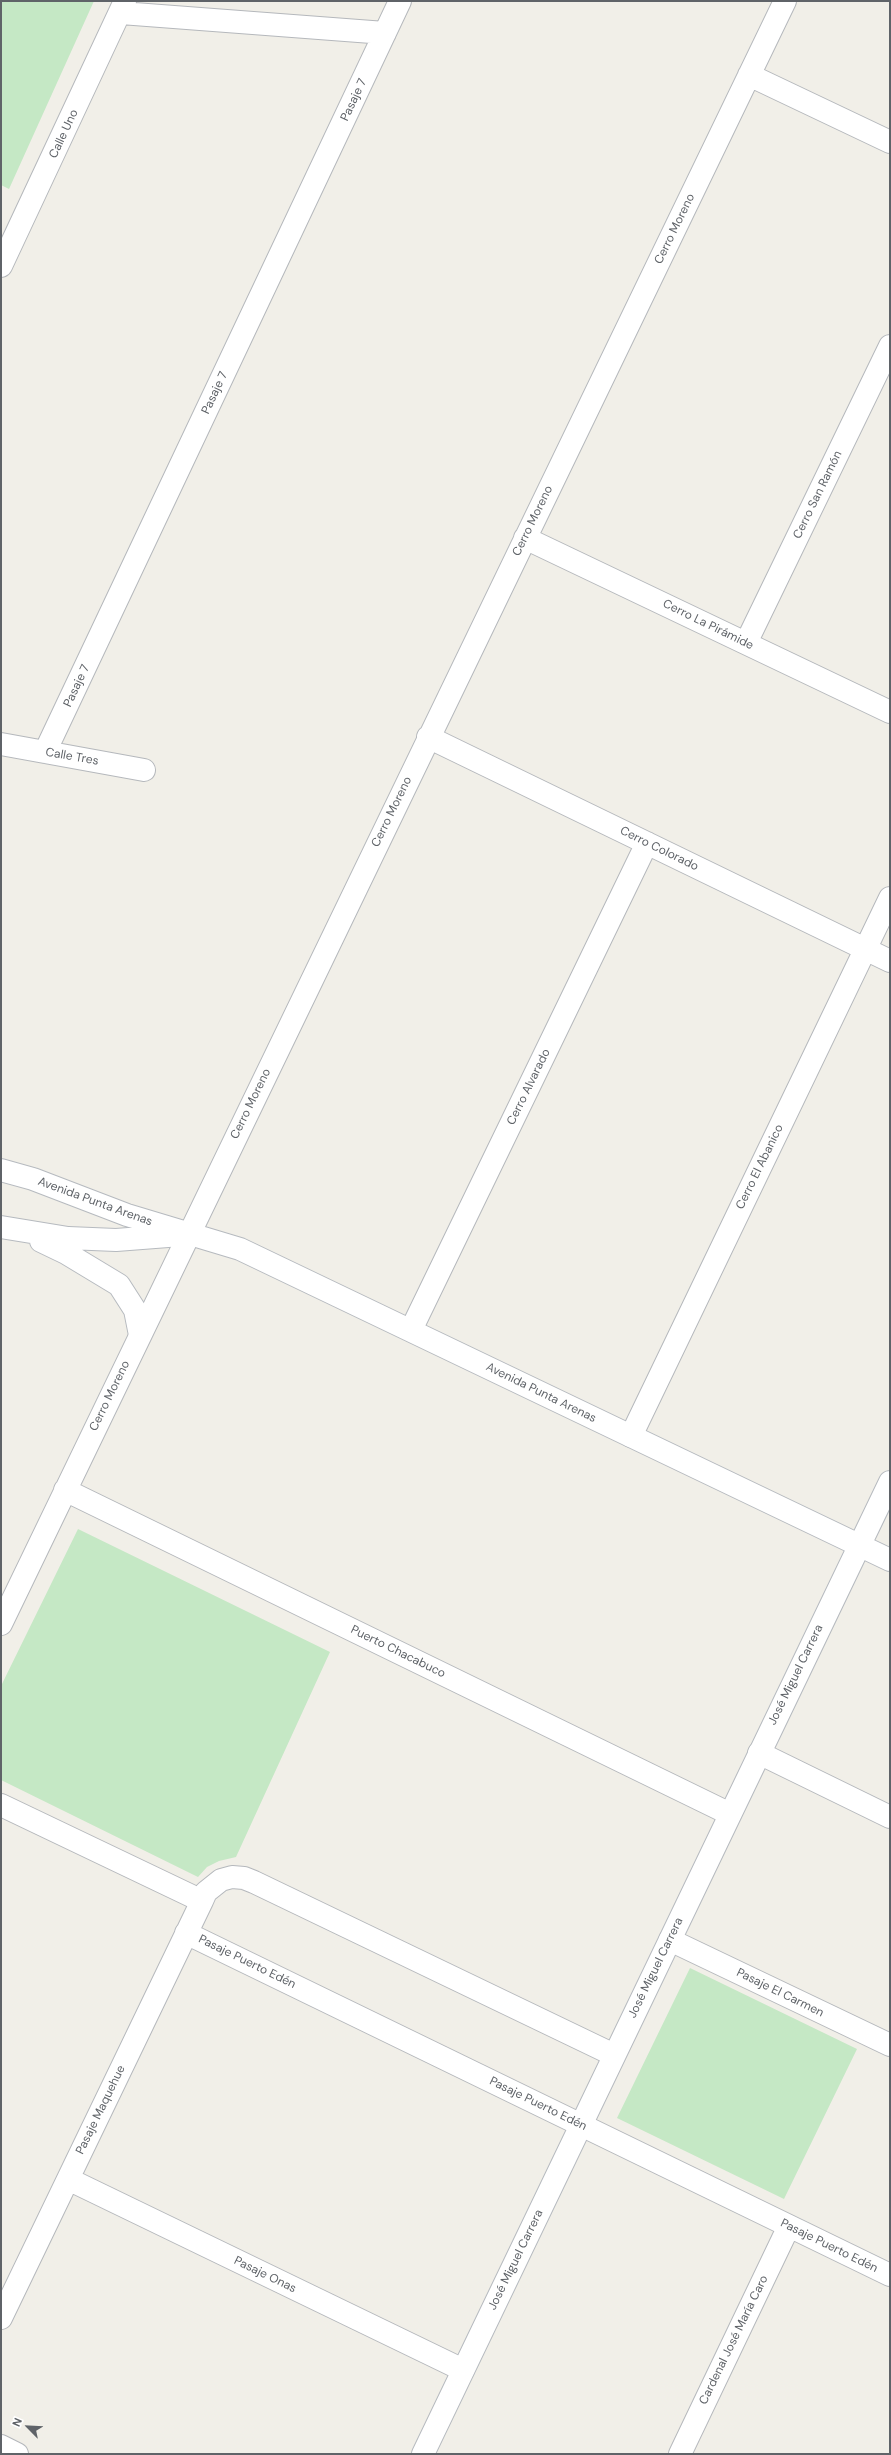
<!DOCTYPE html>
<html>
<head>
<meta charset="utf-8">
<style>
	body { margin:0 }
	#map { position:relative; width:891px; height:2455px; overflow:hidden; background:#f1efe8; font-family:"DM Sans",sans-serif }
	canvas { display:block }
	.frame { position:absolute; inset:0; border:2px solid #5f6368; pointer-events:none }
	.north { position:absolute; left:8px; top:2407px; width:40px; height:40px; -webkit-text-stroke:3px #fff; paint-order:stroke; rotate:294deg; font-size:11px; font-weight:700; line-height:16px; text-align:center; color:#5f6368 }
	.north::after { content:''; display:block; margin:auto; width:14px; height:18px; background:#5f6368; clip-path:polygon(50% 0,100% 100%,50% 72%,0 100%) }
</style>
</head>
<body>
<div id="map">
<canvas width="891" height="2455"></canvas>
<div class="frame"></div>
<div class="north">N</div>
</div>
<script>
const ctx = document.querySelector('canvas').getContext('2d');
ctx.lineJoin = 'round';
function paint(path, color) { ctx.fillStyle = color; ctx.fill(path, 'evenodd'); }
const poly = rows => new Path2D(rows.map(r => 'M' + r).join(''));
function trace(path, color, width, dash) { ctx.strokeStyle = color; ctx.lineWidth = width; ctx.lineCap = dash ? 'butt' : 'round'; ctx.setLineDash(dash || []); ctx.stroke(path); }
function drawText(font, color, halo, rows, align = 'center') {
  ctx.font = font + ' "DM Sans",sans-serif'; ctx.lineWidth = 4; ctx.setLineDash([]); ctx.textBaseline = 'middle'; ctx.strokeStyle = halo; ctx.fillStyle = color; for (const [text, x, y, turn = 0] of rows) {
    ctx.save(); ctx.translate(x, y); ctx.rotate((+turn || 0) * Math.PI / 180); ctx.textAlign = isNaN(turn) ? turn : align; if (halo) ctx.strokeText(text, 0, 0); ctx.fillText(text, 0, 0); ctx.restore();
  }
}
paint(poly([
	[1,1,94,1,9,189,1,185],
	[78,1529,330,1652,236,1857,219,1861,207,1867,198,1877,1,1780,1,1686],
	[690,1968,857,2049,784,2199,617,2118]
]), '#c5e8c5');
const street = poly([
	[121,13,385,33],
	[749,75,890,142],
	[1,266,125,1],
	[525,538,890,712],
	[746,643,890,346],
	[428,737,890,961],
	[1,744,144,770],
	[45,752,400,1],
	[411,1330,647,843],
	[631,1436,890,898],
	[65,1490,730,1814],
	[1,1624,785,1],
	[759,1753,890,1817],
	[1,1805,202,1901],
	[186,1933,890,2275],
	[670,1940,890,2045],
	[68,2179,463,2370],
	[1,2318,202,1901,206,1892,221,1880,232,1877,244,1878,254,1882,614,2055],
	[1,2446,17,2454],
	[680,2454,789,2226]
]);
const secondary = poly([
	[1,1170,33,1179,127,1215,240,1249,890,1560],
	[1,1227,68,1238,116,1240,181,1235],
	[41,1241,66,1253,119,1285,135,1310,140,1335],
	[423,2454,890,1482]
]);
trace(street, '#b5b8bc', 24);
trace(secondary, '#b6babf', 24);
trace(street, '#fff', 22);
trace(secondary, '#fff', 22);
drawText('12px', '#5f6368', '#fff', [
	["Pasaje 7",354,100,-65],
	["Calle Uno",64,134,-65],
	["Cerro Moreno",675,229,-64],
	["Pasaje 7",215,393,-65],
	["Cerro San Ramón",818,495,-64],
	["Cerro Moreno",533,521,-64],
	["Cerro La Pirámide",708,625,26],
	["Pasaje 7",77,686,-65],
	["Calle Tres",72,757,10],
	["Cerro Moreno",392,812,-64],
	["Cerro Colorado",659,849,26],
	["Cerro Alvarado",529,1087,-64],
	["Cerro Moreno",251,1104,-64],
	["Cerro El Abanico",760,1167,-64],
	["Avenida Punta Arenas",95,1202,20],
	["Avenida Punta Arenas",541,1393,26],
	["Cerro Moreno",110,1396,-64],
	["Puerto Chacabuco",398,1652,26],
	["José Miguel Carrera",796,1675,-64],
	["Pasaje Puerto Edén",247,1962,26],
	["José Miguel Carrera",656,1968,-64],
	["Pasaje El Carmen",780,1993,26],
	["Pasaje Puerto Edén",538,2104,26],
	["Pasaje Maquehue",101,2110,-64],
	["Pasaje Puerto Edén",829,2246,26],
	["José Miguel Carrera",516,2260,-64],
	["Pasaje Onas",265,2275,26],
	["Cardenal José María Caro",734,2340,-64]
]);
</script>
</body>
</html>
